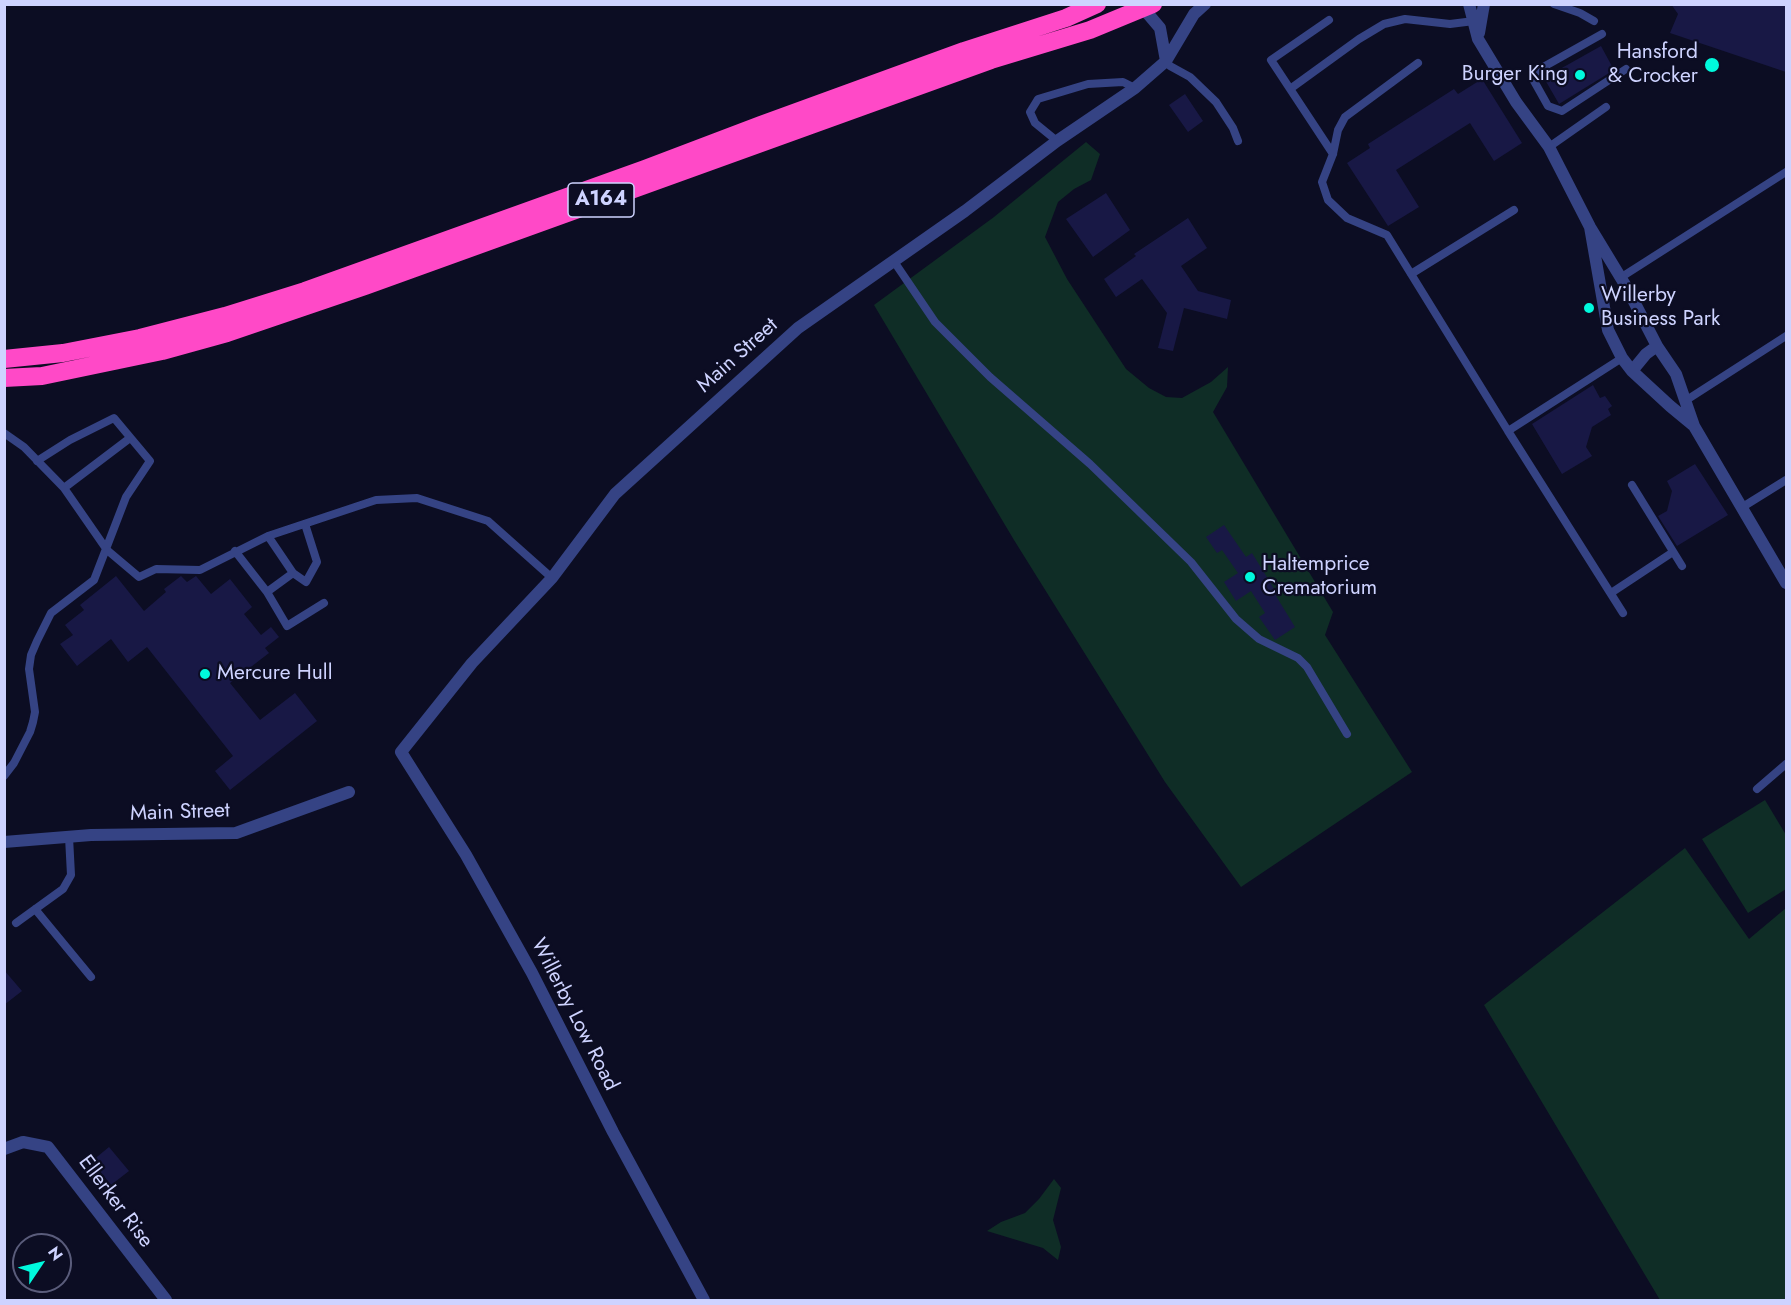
<!DOCTYPE html>
<html>
<head>
<meta charset="utf-8">
<style>
	body { margin:0 }
	#map { position:relative; width:1791px; height:1305px; overflow:hidden; background:#0c0d23; font-family:Jost,sans-serif }
	canvas { display:block }
	.frame { position:absolute; inset:0; border:6px solid #ced3ff; pointer-events:none }
	.north { position:absolute; left:12px; top:1233px; width:60px; height:60px; box-sizing:border-box; background:#0c0d23; border:2px solid #5a5c7b; border-radius:50%; rotate:55deg; font-size:16px; font-weight:700; line-height:24px; text-align:center; color:#ced3ff }
	.north::after { content:''; display:block; margin:auto; width:21px; height:27px; background:#00f9dd; clip-path:polygon(50% 0,100% 100%,50% 72%,0 100%) }
</style>
</head>
<body>
<div id="map">
<canvas width="1791" height="1305"></canvas>
<div class="frame"></div>
<div class="north">N</div>
</div>
<script>
const ctx = document.querySelector('canvas').getContext('2d');
ctx.lineJoin = 'round';
function paint(path, color) { ctx.fillStyle = color; ctx.fill(path, 'evenodd'); }
const poly = rows => new Path2D(rows.map(r => 'M' + r).join(''));
function trace(path, color, width, dash) { ctx.strokeStyle = color; ctx.lineWidth = width; ctx.lineCap = dash ? 'butt' : 'round'; ctx.setLineDash(dash || []); ctx.stroke(path); }
function drawText(font, color, halo, rows, align = 'center') {
  ctx.font = font + ' Jost,sans-serif'; ctx.lineWidth = 4.5; ctx.setLineDash([]); ctx.textBaseline = 'middle'; ctx.strokeStyle = halo; ctx.fillStyle = color; for (const [text, x, y, turn = 0] of rows) {
    ctx.save(); ctx.translate(x, y); ctx.rotate((+turn || 0) * Math.PI / 180); ctx.textAlign = isNaN(turn) ? turn : align; if (halo) ctx.strokeText(text, 0, 0); ctx.fillText(text, 0, 0); ctx.restore();
  }
}
paint(poly([
	[1086,142,1100,154,1091,180,1074,189,1058,202,1045,237,1067,279,1126,369,1149,388,1166,397,1182,398,1211,382,1228,367,1227,387,1213,412,1333,612,1325,635,1412,772,1241,887,1165,782,1014,540,874,305,994,217],
	[1765,800,1786,835,1786,889,1748,913,1702,839],
	[1685,848,1749,939,1786,908,1786,1300,1660,1300,1484,1005],
	[1054,1179,1061,1188,1053,1220,1061,1247,1058,1260,1043,1248,987,1231,1001,1222,1025,1213,1039,1199]
]), '#0f2d26');
paint(poly([
	[1671,4,1786,4,1786,72,1670,33,1678,14],
	[1601,46,1614,70,1559,104,1544,78],
	[1482,79,1522,143,1494,161,1470,123,1396,170,1419,207,1388,226,1347,163,1370,148,1368,144,1454,89,1458,94],
	[1185,94,1203,121,1188,132,1169,105],
	[1106,193,1130,230,1093,257,1066,219],
	[1188,218,1207,248,1181,266,1198,291,1231,300,1227,319,1184,308,1173,351,1158,348,1167,313,1142,279,1116,297,1104,279,1136,256,1134,254],
	[1593,385,1600,398,1605,396,1612,406,1608,409,1611,415,1592,427,1586,447,1592,456,1562,474,1532,424],
	[1695,464,1728,515,1677,546,1658,516,1667,511,1672,491,1667,481],
	[1224,525,1246,557,1252,553,1278,595,1276,596,1295,627,1275,640,1259,617,1265,613,1251,591,1236,601,1224,582,1238,573,1222,550,1217,553,1206,537],
	[116,576,144,611,166,592,164,589,181,576,187,582,196,576,211,594,230,579,252,607,244,614,261,635,271,627,279,637,265,648,269,653,230,683,260,720,295,693,317,721,230,790,215,771,233,756,147,647,128,662,111,639,77,666,60,644,73,635,65,625,84,610,80,605],
	[4,970,22,991,4,1005],
	[109,1147,129,1171,111,1185,92,1161]
]), '#181845');
trace(poly([
	[1554,4,1580,13,1594,21],
	[1329,20,1271,60,1333,154],
	[1602,34,1538,70,1534,75,1534,81,1548,106,1562,111,1626,69],
	[1166,61,1170,66,1190,77,1216,102,1233,128,1238,141],
	[1418,63,1345,117,1338,130,1333,154,1322,182,1328,200,1347,218,1387,235,1508,431],
	[1290,89,1359,39,1384,24,1405,19,1450,24,1474,21],
	[1057,141,1035,123,1030,112,1038,99,1088,84,1123,82,1135,88],
	[1549,147,1606,107],
	[893,260,935,322,990,377,1090,464,1191,562,1236,619,1259,639,1298,658,1307,667,1347,734],
	[1411,274,1514,210],
	[1620,278,1786,172],
	[1622,358,1508,431,1623,613],
	[1685,401,1786,336],
	[4,433,24,447,64,488,107,550,139,577,156,569,200,570,268,536,376,500,417,498,488,521,552,578],
	[1632,485,1682,566],
	[64,488,130,438],
	[1741,508,1786,480],
	[268,536,293,573,306,582,317,562,305,524],
	[235,551,267,592,287,626,324,603],
	[267,592,293,573],
	[1611,593,1673,552],
	[4,776,14,763,30,732,33,722,35,712,29,669,31,655,37,641,51,613,94,580,126,497,150,461,114,418,70,440,37,461],
	[1757,789,1786,764],
	[35,909,91,977],
	[16,923,63,889,71,875,69,837]
]), '#354384', 8);
trace(poly([
	[1469,4,1478,39,1516,102,1549,147,1590,227,1627,288,1657,346,1646,354,1632,371,1622,358,1608,330,1590,227],
	[1143,8,1160,28,1166,61],
	[1479,33,1484,4],
	[1657,346,1676,374,1694,426,1786,583],
	[1632,371,1670,406,1693,425],
	[4,842,91,835,236,833,349,792],
	[4,1149,23,1142,48,1147,166,1300],
	[704,1300,613,1132,532,973,466,855,401,752,472,663,552,578,615,494,798,328,965,211,1057,141,1135,88,1166,61,1194,14,1205,4]
]), '#354384', 12);
trace(poly([
	[4,359,63,353,140,338,225,316,305,291,645,169,761,125,964,51,1066,18,1097,4],
	[4,378,42,376,162,351,227,333,365,286,991,60,1090,30,1153,4]
]), '#ff49c7', 18);
for (const [x, y, r, color] of [
	[1712,65,8,"#00f9dd"],
	[1580,75,6,"#00f9dd"],
	[1589,308,6,"#00f9dd"],
	[1250,577,6,"#00f9dd"],
	[205,674,6,"#00f9dd"]
]) { const dot = new Path2D(); dot.arc(x, y, r, 0, 2 * Math.PI); ctx.fillStyle = color; ctx.fill(dot); trace(dot, '#0c0d23', 2); }
for (const [x, y, w] of [
	[601,200,66]
]) { const box = new Path2D(); box.roundRect(x - w / 2, y - 17, w, 34, 4.5); ctx.fillStyle = '#0c0d23'; ctx.fill(box); trace(box, '#ced3ff', 1.5); }
drawText('bold 20px', '#ced3ff', null, [
	["A164",601,200]
]);
drawText('21px', '#ced3ff', '#0c0d23', [
	["Hansford",1698,53,"right"],
	["& Crocker",1698,77,"right"],
	["Burger King",1568,75,"right"],
	["Willerby",1601,296],
	["Business Park",1601,320],
	["Haltemprice",1262,565],
	["Crematorium",1262,589],
	["Mercure Hull",217,674]
], 'left');
drawText('21px', '#ced3ff', '#0c0d23', [
	["Main Street",738,356,-42],
	["Main Street",180,813,-2],
	["Willerby Low Road",574,1015,63],
	["Ellerker Rise",115,1202,53]
]);
</script>
</body>
</html>
